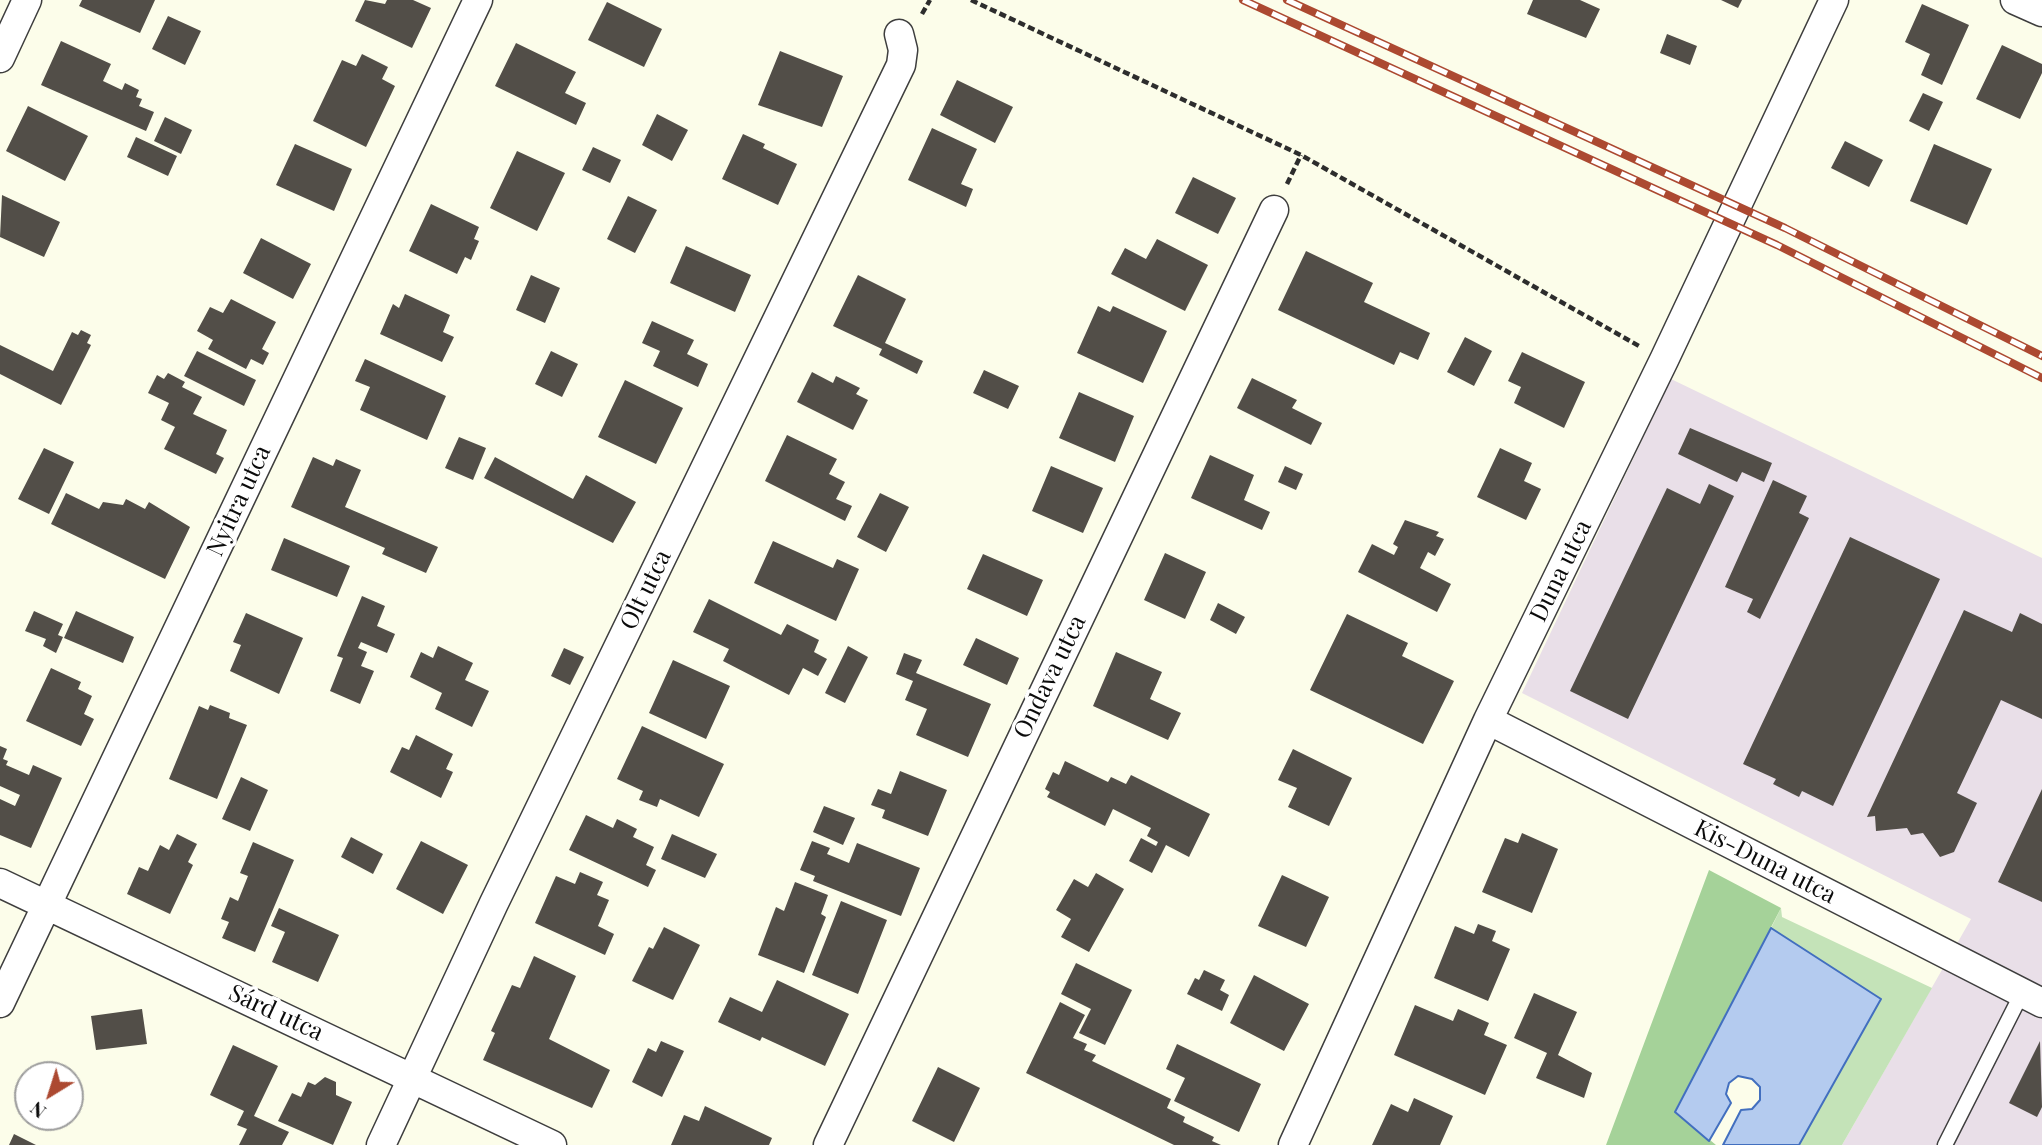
<!DOCTYPE html>
<html>
<head>
<meta charset="utf-8">
<style>
	body { margin:0 }
	#map { position:relative; width:2042px; height:1145px; overflow:hidden; background:#fcfdea; font-family:"Playfair Display",serif }
	canvas { display:block }
	.north { position:absolute; left:14px; top:1061px; width:70px; height:70px; box-sizing:border-box; background:#fff; border:2px solid #9d9d9d; border-radius:50%; rotate:218deg; font-size:19px; font-weight:700; line-height:28px; text-align:center; color:#0b0b0b }
	.north::after { content:''; display:block; margin:auto; width:24px; height:32px; background:#ac4931; clip-path:polygon(50% 0,100% 100%,50% 72%,0 100%) }
</style>
</head>
<body>
<div id="map">
<canvas width="2042" height="1145"></canvas>
<div class="north">N</div>
</div>
<script>
const ctx = document.querySelector('canvas').getContext('2d');
ctx.lineJoin = 'round';
function paint(path, color) { ctx.fillStyle = color; ctx.fill(path, 'evenodd'); }
const poly = rows => new Path2D(rows.map(r => 'M' + r).join(''));
function trace(path, color, width, dash) { ctx.strokeStyle = color; ctx.lineWidth = width; ctx.lineCap = dash ? 'butt' : 'round'; ctx.setLineDash(dash || []); ctx.stroke(path); }
function drawText(font, color, halo, rows, align = 'center') {
  ctx.font = font + ' "Playfair Display",serif'; ctx.lineWidth = 7; ctx.setLineDash([]); ctx.textBaseline = 'middle'; ctx.strokeStyle = halo; ctx.fillStyle = color; for (const [text, x, y, turn = 0] of rows) {
    ctx.save(); ctx.translate(x, y); ctx.rotate((+turn || 0) * Math.PI / 180); ctx.textAlign = isNaN(turn) ? turn : align; if (halo) ctx.strokeText(text, 0, 0); ctx.fillText(text, 0, 0); ctx.restore();
  }
}
paint(poly([
	[1671,379,2042,558,2042,1145,1842,1145,1971,919,1522,693]
]), '#e9dfe8');
paint(poly([
	[1781,908,1782,917,1932,988,1842,1145,1799,1145,1881,999,1771,928]
]), '#c4e3b8');
paint(poly([
	[1709,870,1781,908,1675,1111,1716,1145,1606,1145]
]), '#a5d299');
const water = poly([
	[1771,928,1881,999,1799,1145,1723,1145,1741,1110,1752,1109,1760,1100,1760,1087,1752,1079,1738,1076,1729,1083,1726,1094,1731,1103,1709,1141,1675,1112,1771,928]
]);
paint(water, '#b4cbef');
trace(water, '#426fbf', 2);
paint(poly([
	[82,0,155,0,140,33,79,6],
	[365,0,385,4,387,0,413,0,431,8,412,48,355,21],
	[1533,0,1580,0,1600,9,1586,38,1527,14],
	[1721,0,1742,0,1738,8],
	[607,2,662,29,644,67,588,40],
	[1922,4,1969,25,1942,85,1921,75,1930,54,1905,42],
	[168,16,201,31,185,65,152,49],
	[1667,34,1697,46,1690,65,1660,53],
	[61,41,111,64,103,81,122,90,125,83,139,90,136,97,142,99,139,106,154,112,146,131,41,85],
	[516,43,576,72,565,93,586,103,576,125,495,86],
	[2002,45,2042,64,2042,73,2020,119,1976,99],
	[780,51,843,76,822,127,758,105],
	[362,54,388,67,382,79,395,86,366,147,313,121,342,60,356,66],
	[957,80,1013,107,995,143,940,115],
	[1923,93,1943,102,1929,131,1909,121],
	[28,106,88,136,65,181,6,151],
	[657,114,688,130,672,161,642,145],
	[165,117,192,130,181,154,154,141],
	[932,128,977,149,961,184,973,189,966,207,908,180],
	[743,134,765,144,763,148,797,164,778,205,722,179],
	[136,137,177,156,168,176,127,157],
	[1845,141,1883,160,1869,187,1831,168],
	[295,144,352,169,334,211,276,185],
	[1934,144,1992,169,1967,225,1910,201],
	[593,147,621,160,610,183,582,170],
	[517,151,565,173,537,231,490,208],
	[1193,177,1236,198,1218,234,1175,213],
	[2,195,60,222,44,257,0,237],
	[628,196,657,210,635,253,607,239],
	[431,204,479,227,474,239,479,241,471,260,465,257,457,274,409,251],
	[261,238,311,264,293,299,243,273],
	[1157,239,1208,265,1185,311,1111,274,1125,248,1146,259],
	[686,246,751,275,735,312,670,283],
	[1306,251,1373,283,1364,302,1430,333,1418,360,1400,352,1394,365,1278,310],
	[531,275,560,288,545,323,516,310],
	[858,275,906,299,885,343,923,361,917,374,879,355,882,349,833,326],
	[405,294,450,315,443,332,454,337,442,362,380,334,393,304,399,308],
	[231,299,276,322,262,349,269,353,263,365,251,359,246,369,208,349,213,340,197,331,210,307,223,313],
	[1098,306,1110,312,1113,306,1167,331,1143,383,1077,353],
	[652,321,694,340,687,354,708,364,698,387,653,366,660,351,642,343],
	[81,330,91,335,87,343,91,345,61,405,0,374,0,345,53,371,72,332,78,335],
	[1465,337,1492,351,1474,386,1447,372],
	[197,351,256,380,244,406,184,376],
	[551,351,578,364,562,397,535,384],
	[1522,352,1585,382,1564,428,1514,403,1521,387,1508,381],
	[365,359,446,396,427,440,360,410,370,387,355,381],
	[984,370,1019,386,1008,409,973,393],
	[812,372,833,383,836,376,860,388,856,394,868,400,853,430,797,402],
	[168,373,185,382,182,387,202,397,193,414,227,430,216,454,224,458,216,474,164,449,175,427,161,420,169,403,148,393,157,375,164,379],
	[1252,378,1297,400,1292,408,1322,423,1311,445,1237,408],
	[625,380,683,408,656,464,598,437],
	[1079,392,1134,416,1115,462,1059,438],
	[1690,428,1772,463,1764,482,1742,472,1737,482,1678,454],
	[787,435,837,459,829,474,845,482,836,499,852,506,845,521,765,481],
	[459,437,486,448,473,480,445,468],
	[44,448,74,462,49,514,18,499],
	[1500,448,1532,463,1524,481,1541,489,1526,520,1477,497],
	[1210,455,1254,475,1244,500,1270,512,1262,530,1191,498],
	[313,457,333,466,336,459,361,470,345,507,438,547,426,573,382,554,385,548,291,507],
	[495,457,573,499,586,475,636,502,613,543,484,478],
	[1051,466,1103,488,1083,533,1032,511],
	[1285,466,1303,474,1296,490,1278,482],
	[1773,480,1807,496,1799,513,1809,518,1760,619,1747,612,1753,599,1725,587],
	[1709,484,1734,496,1628,719,1570,691,1667,488,1700,504],
	[66,493,99,509,103,502,123,505,126,499,145,509,149,502,190,527,165,579,51,524],
	[880,493,909,507,886,552,857,537],
	[1405,520,1439,532,1436,536,1444,539,1435,556,1428,552,1420,568,1451,584,1437,612,1358,572,1372,544,1394,555,1398,547,1393,544],
	[1850,537,1940,579,1833,806,1802,791,1799,797,1773,784,1776,779,1743,764],
	[284,538,350,566,337,597,271,570],
	[773,541,833,568,837,559,859,569,836,621,754,583],
	[1165,553,1206,572,1185,619,1144,600],
	[983,554,1043,580,1027,616,967,589],
	[362,596,385,606,377,626,395,634,387,653,361,642,358,648,367,652,361,666,374,671,360,704,330,691,343,658,337,656],
	[709,599,781,635,787,624,819,640,814,652,827,659,818,676,803,668,789,695,723,661,729,649,693,632],
	[1218,603,1245,617,1236,634,1210,620],
	[1964,610,2012,632,2020,613,2042,624,2042,719,2001,700,1957,793,1977,803,1954,852,1940,857,1923,833,1911,835,1907,828,1876,831,1875,816,1867,817],
	[34,611,63,624,58,635,63,637,56,653,43,646,46,639,25,631],
	[76,611,134,637,123,663,64,638],
	[246,613,303,638,279,694,230,671,241,645,233,642],
	[1347,614,1408,643,1402,656,1454,681,1423,744,1310,690],
	[976,638,1019,658,1007,685,963,665],
	[438,646,473,663,465,680,489,691,472,727,435,709,442,693,410,677,421,652,433,658],
	[848,646,868,657,845,703,825,693],
	[564,648,584,657,570,685,551,676],
	[1116,652,1162,672,1150,699,1181,713,1168,740,1093,706],
	[904,653,922,660,916,673,991,704,968,757,916,735,927,709,905,700,913,681,896,674],
	[673,660,730,686,706,739,649,713],
	[51,668,81,682,78,689,92,696,84,714,94,719,81,746,26,721],
	[210,705,230,713,229,718,247,725,217,799,169,779,199,706,208,710],
	[642,726,724,764,699,817,660,799,657,807,639,800,643,791,617,779],
	[416,735,453,754,446,769,453,772,441,798,390,772,402,747,409,750],
	[0,746,7,749,3,759,8,761,6,765,29,775,33,765,62,778,31,848,0,835,0,799,15,806,20,795,0,786],
	[1293,749,1352,778,1329,826,1288,807,1297,788,1278,780],
	[1065,761,1108,782,1111,777,1126,784,1131,775,1210,814,1189,857,1166,845,1152,873,1129,861,1141,838,1156,846,1158,842,1147,836,1151,828,1113,809,1105,826,1047,797,1050,792,1045,789,1053,772,1059,775],
	[900,771,947,790,928,836,882,818,885,810,871,805,878,789,891,794],
	[241,777,268,790,250,831,222,819],
	[2042,789,2042,902,1998,882],
	[824,806,855,818,843,845,813,832],
	[586,815,613,828,617,819,637,829,633,837,654,847,646,865,656,870,648,887,569,850],
	[1522,833,1558,849,1532,913,1482,892,1505,838,1518,843],
	[177,834,197,844,188,862,193,865,170,914,127,894,139,867,148,871,160,845,169,850],
	[672,834,717,854,705,878,661,859],
	[351,837,383,854,373,874,341,857],
	[421,841,468,865,443,914,396,889],
	[812,841,830,848,827,854,849,863,857,843,920,868,901,916,813,881,815,876,800,870],
	[253,842,294,860,255,952,222,938,229,922,221,919,230,897,238,901,248,876,240,873],
	[580,872,603,882,597,895,609,900,598,926,614,934,605,955,535,923,556,876,575,884],
	[1096,873,1124,889,1089,952,1061,937,1071,919,1056,910,1074,879,1088,887],
	[1282,875,1329,897,1306,947,1258,926],
	[795,882,828,895,821,914,826,917,804,973,758,955,776,907,784,911],
	[841,901,887,920,858,994,812,975],
	[279,908,339,935,318,982,272,962,285,932,271,926],
	[1478,924,1496,931,1492,941,1510,949,1488,1001,1434,978,1455,926,1474,934],
	[664,927,700,945,673,1000,632,981,649,947,653,949],
	[534,956,576,976,549,1039,610,1070,592,1108,483,1060,495,1033,491,1031,512,985,520,988],
	[1076,963,1132,990,1105,1045,1079,1033,1091,1009,1061,994],
	[1204,970,1225,980,1220,990,1229,995,1222,1011,1187,994,1195,978,1199,980],
	[1254,975,1309,1004,1284,1051,1230,1023],
	[777,980,849,1014,825,1066,762,1037,760,1041,718,1022,730,997,762,1012],
	[1534,993,1577,1012,1558,1055,1592,1073,1584,1098,1536,1078,1547,1053,1514,1038],
	[1060,1002,1085,1015,1073,1038,1087,1044,1084,1050,1096,1055,1092,1061,1171,1099,1167,1108,1185,1117,1183,1122,1214,1137,1212,1141,1221,1145,1174,1145,1026,1073],
	[1415,1005,1453,1021,1458,1009,1489,1023,1484,1035,1507,1045,1485,1095,1394,1055],
	[142,1009,147,1044,96,1050,91,1016],
	[661,1041,684,1051,662,1097,632,1082,648,1048,656,1052],
	[2040,1041,2042,1107,2037,1117,2009,1103],
	[1177,1044,1261,1084,1239,1132,1174,1101,1185,1078,1166,1069],
	[233,1045,278,1066,254,1116,289,1132,282,1145,239,1145,247,1129,237,1125,244,1111,210,1095],
	[938,1067,980,1088,954,1142,912,1121],
	[325,1077,336,1082,336,1095,352,1102,333,1145,278,1121,292,1093,301,1097,308,1082,315,1085],
	[1414,1098,1453,1116,1440,1145,1372,1145,1391,1104,1408,1112],
	[705,1106,772,1138,769,1145,671,1145,684,1115,699,1121],
	[14,1134,36,1145,9,1145]
]), '#524e48');
const service = poly([
	[1945,1145,2022,993]
]);
const minor = poly([
	[2015,0,2042,12],
	[0,58,27,0],
	[1488,720,2042,1003],
	[0,883,552,1145],
	[0,1003,478,0],
	[381,1145,494,903,901,65,903,50,899,34],
	[828,1145,1274,210],
	[1293,1145,1488,720,1664,360,1834,0]
]);
trace(service, '#3e3e3e', 17);
trace(minor, '#3e3e3e', 31);
trace(poly([
	[971,0,1301,155,1639,346],
	[922,14,930,0],
	[1287,184,1301,155]
]), '#2d2d2d', 4.5, [7, 3.5]);
trace(service, '#fff', 14);
trace(minor, '#fff', 28);
const rail = poly([
	[1243,0,1777,245,2042,378],
	[1287,0,1785,228,2042,356]
]);
trace(rail, '#ac4931', 8);
trace(rail, '#fff', 5, [16]);
drawText('24px', '#0b0b0b', '#fff', [
	["Nyitra utca",239,501,-65],
	["Duna utca",1561,571,-64],
	["Olt utca",646,590,-64],
	["Ondava utca",1050,677,-64],
	["Kis-Duna utca",1765,862,27],
	["Sárd utca",276,1013,25]
]);
</script>
</body>
</html>
